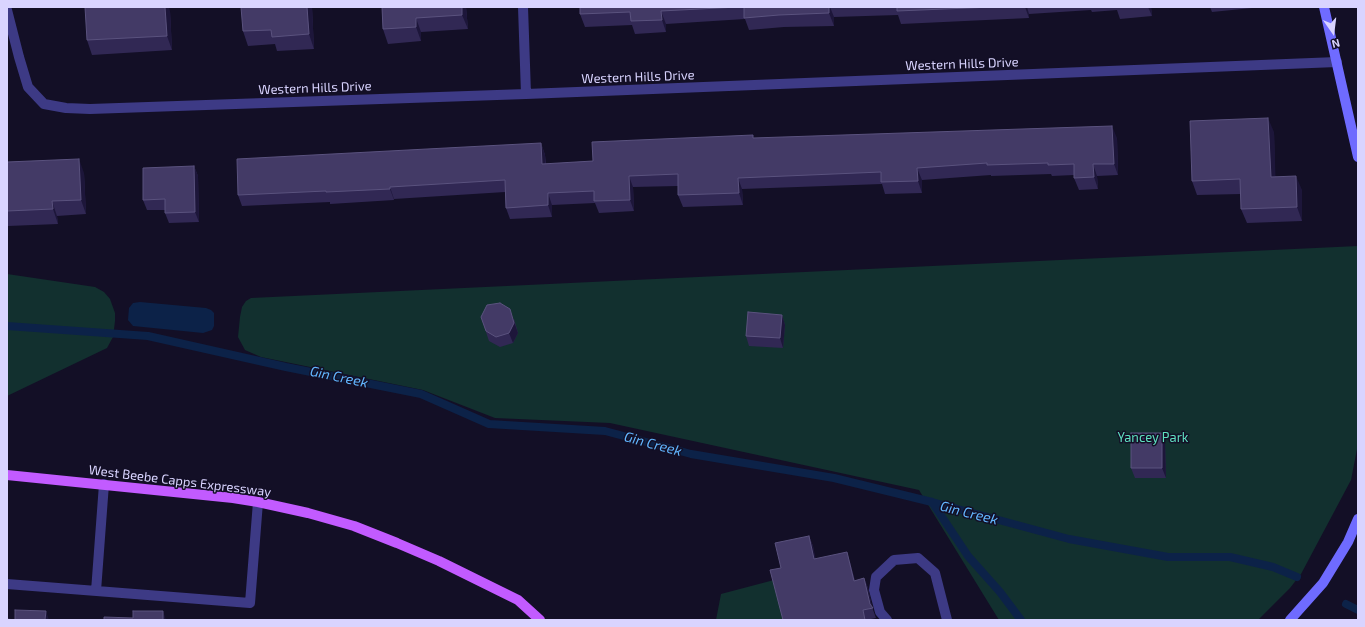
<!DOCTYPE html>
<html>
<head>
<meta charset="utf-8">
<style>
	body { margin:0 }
	#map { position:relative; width:1365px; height:627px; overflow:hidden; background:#130f26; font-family:"Exo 2",sans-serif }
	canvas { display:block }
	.frame { position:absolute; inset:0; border:8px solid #d9d4ff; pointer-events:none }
	.north { position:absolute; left:1313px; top:12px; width:40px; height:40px; -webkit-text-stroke:3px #130f26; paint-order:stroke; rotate:166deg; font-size:11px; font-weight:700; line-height:16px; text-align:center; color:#d9d4ff }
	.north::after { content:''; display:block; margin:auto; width:14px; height:18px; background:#d9d4ff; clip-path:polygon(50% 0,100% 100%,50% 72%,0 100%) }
</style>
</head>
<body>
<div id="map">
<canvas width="1365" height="627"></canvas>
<div class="frame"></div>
<div class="north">N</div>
</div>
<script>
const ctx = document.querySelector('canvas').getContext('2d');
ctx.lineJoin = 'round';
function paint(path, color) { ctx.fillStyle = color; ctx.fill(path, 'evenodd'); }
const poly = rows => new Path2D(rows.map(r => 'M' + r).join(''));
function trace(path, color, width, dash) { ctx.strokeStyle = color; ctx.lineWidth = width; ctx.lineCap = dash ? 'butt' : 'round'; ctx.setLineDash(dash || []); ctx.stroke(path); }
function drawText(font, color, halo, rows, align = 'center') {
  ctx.font = font + ' "Exo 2",sans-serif'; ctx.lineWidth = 3; ctx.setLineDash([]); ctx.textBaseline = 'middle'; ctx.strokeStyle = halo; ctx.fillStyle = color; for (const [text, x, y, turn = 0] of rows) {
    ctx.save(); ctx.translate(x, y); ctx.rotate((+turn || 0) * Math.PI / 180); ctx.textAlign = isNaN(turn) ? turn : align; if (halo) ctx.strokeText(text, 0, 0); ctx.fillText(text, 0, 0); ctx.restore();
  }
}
paint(poly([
	[1358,246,1358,444,1351,480,1301,574,1290,588,1258,620,999,620,919,490,610,423,495,418,423,390,261,357,245,350,238,337,240,317,242,307,246,301,251,298],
	[7,274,95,287,104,292,110,299,115,313,115,321,113,337,107,348,7,396],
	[774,580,784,620,716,620,721,594]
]), '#12302f');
paint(poly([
	[140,302,206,308,211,310,214,313,214,326,212,330,203,333,133,326,128,320,129,308,133,303]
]), '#0c2248');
trace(poly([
	[7,326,148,336,286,367,421,394,489,424,605,431,691,454,834,478,932,502,1069,539,1168,557,1230,557,1273,567,1297,577],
	[932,502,968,556,1000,592,1021,620],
	[1346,604,1358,610]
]), '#0c2248', 8);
trace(poly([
	[7,584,250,603,258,502],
	[96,591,104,484],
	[887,620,880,612,874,590,876,577,894,560,918,558,935,573,947,620]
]), '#3d3a85', 10);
trace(poly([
	[523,7,526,94],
	[7,10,19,57,28,87,44,104,66,108,90,109,526,94,1337,62]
]), '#3d3a85', 10);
trace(poly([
	[1324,7,1358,157],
	[1290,620,1323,583,1348,542,1358,519]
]), '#6f6bff', 10);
trace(poly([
	[7,475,233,498,258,502,308,513,354,526,397,543,439,561,518,600,540,620]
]), '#c25bff', 10);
paint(poly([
	[312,7,314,49,277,51,275,44,248,46,243,31],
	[382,7,466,7,468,29,421,32,421,41,388,44,383,29],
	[580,7,1151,7,1152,16,1120,19,1117,10,1092,12,1091,10,1029,14,1029,18,901,24,898,15,834,17,834,26,784,27,749,30,745,19,666,24,666,32,635,34,632,25,585,27,580,14],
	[1210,7,1252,7,1252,8,1212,12],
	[170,11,172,50,92,55,87,40],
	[1274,132,1275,176,1302,190,1302,221,1247,223,1241,209,1241,194,1197,195,1192,181],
	[754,138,1117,138,1118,175,1097,176,1098,189,1079,190,1074,178,1074,175,1052,176,1051,174,991,176,991,175,922,180,922,193,885,194,882,184,742,189,743,205,683,207,678,195,678,186,633,187,634,211,599,213,595,203,552,205,552,217,510,219,506,208,505,192,394,199,394,200,330,204,330,202,242,206,238,195,541,143,545,155,546,164,593,161],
	[7,162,84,173,86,214,57,216,58,224,8,226,7,222],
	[194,166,198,176,199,222,169,223,165,213,165,210,147,210,143,200],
	[782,315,785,325,783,348,749,346,746,336],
	[481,317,514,319,518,333,513,343,500,347,489,341],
	[1165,443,1166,478,1135,478,1131,468],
	[809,536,813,546,815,559,850,562,855,581,864,578,868,588,872,607,876,618,866,620,781,620,783,620,781,568]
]), '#312854');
paint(poly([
	[165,7,169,7,170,11,172,50,167,36],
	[307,7,312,7,314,49,309,34],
	[462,7,466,7,468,29,462,15],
	[829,7,830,7,834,17,834,26,829,13],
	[1025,7,1027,7,1029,14,1029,18],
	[1148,7,1151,7,1152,16],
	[661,11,666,24,666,32,662,20],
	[416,18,421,32,421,41,416,27],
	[1268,118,1274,132,1276,191,1271,177],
	[1112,126,1117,138,1118,175,1114,164],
	[541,143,545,155,546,176,542,164],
	[79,159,84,173,86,214,81,200],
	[1093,164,1097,176,1098,189,1094,177],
	[194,166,198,176,199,222,195,212],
	[917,168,922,180,922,193,918,181],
	[629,176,633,187,634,211,630,200],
	[1296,176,1302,190,1302,221,1297,207],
	[738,178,742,189,743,205,739,193],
	[390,187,394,199,394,200,390,189],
	[548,193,552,205,552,217,548,205],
	[52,201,57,216,58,224,53,209],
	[510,309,518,333,513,343,509,333],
	[782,315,785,325,783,348,780,338],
	[1162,433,1165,443,1166,478,1162,468],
	[809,536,813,546,818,569,814,559],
	[847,552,850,562,857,591,854,581],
	[864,578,868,588,872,608,870,604],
	[46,611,49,620,45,620],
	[163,611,166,620,163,620]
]), '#1d163a');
const building = poly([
	[85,7,165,7,167,36,87,40,85,7],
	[241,7,307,7,309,34,272,37,271,30,243,31,241,7],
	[382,7,462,7,462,15,416,18,416,27,383,29,382,7],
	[580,7,738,7,661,11,662,20,631,21,630,12,580,14,580,7],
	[744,7,829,7,829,13,779,15,744,18,744,7],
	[897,7,992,7,897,11,897,7],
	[1268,118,1271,177,1296,176,1297,207,1241,209,1240,179,1192,181,1190,121,1268,118],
	[1112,126,1114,164,1093,164,1094,177,1074,178,1074,164,1048,165,1048,163,987,165,987,163,917,168,918,181,881,182,881,172,738,178,739,193,678,195,678,174,629,176,630,200,594,201,594,191,548,193,548,205,506,208,505,180,390,187,390,189,326,192,326,191,238,195,237,159,541,143,542,164,593,161,592,142,753,135,753,138,843,135,1112,126],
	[79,159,81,200,52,201,53,209,7,211,7,162,79,159],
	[194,166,195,212,165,213,165,199,143,200,143,168,194,166],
	[500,303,510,309,514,323,509,333,496,337,486,331,481,317,487,305,500,303],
	[748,312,782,315,780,338,746,336,748,312],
	[1131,433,1162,433,1162,468,1131,468,1131,433],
	[809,536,814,559,847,552,854,581,864,578,870,604,873,608,863,610,865,620,781,620,783,620,770,570,781,568,775,543,809,536],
	[15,610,46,611,45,620,7,620,7,619,15,620,15,610],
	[133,611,163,611,163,620,104,620,104,617,133,618,133,611]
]);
paint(building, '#433a66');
trace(building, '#5a527e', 1);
drawText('13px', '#d9d4ff', '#130f26', [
	["Western Hills Drive",962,64,-2],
	["Western Hills Drive",638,77,-2],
	["Western Hills Drive",315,88,-2],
	["West Beebe Capps Expressway",180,481,7]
]);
drawText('13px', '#5fe0c0', '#130f26', [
	["Yancey Park",1153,438]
]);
drawText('italic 14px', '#62b6ff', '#130f26', [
	["Gin Creek",339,377,12],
	["Gin Creek",653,444,15],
	["Gin Creek",969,513,14]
]);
</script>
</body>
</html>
